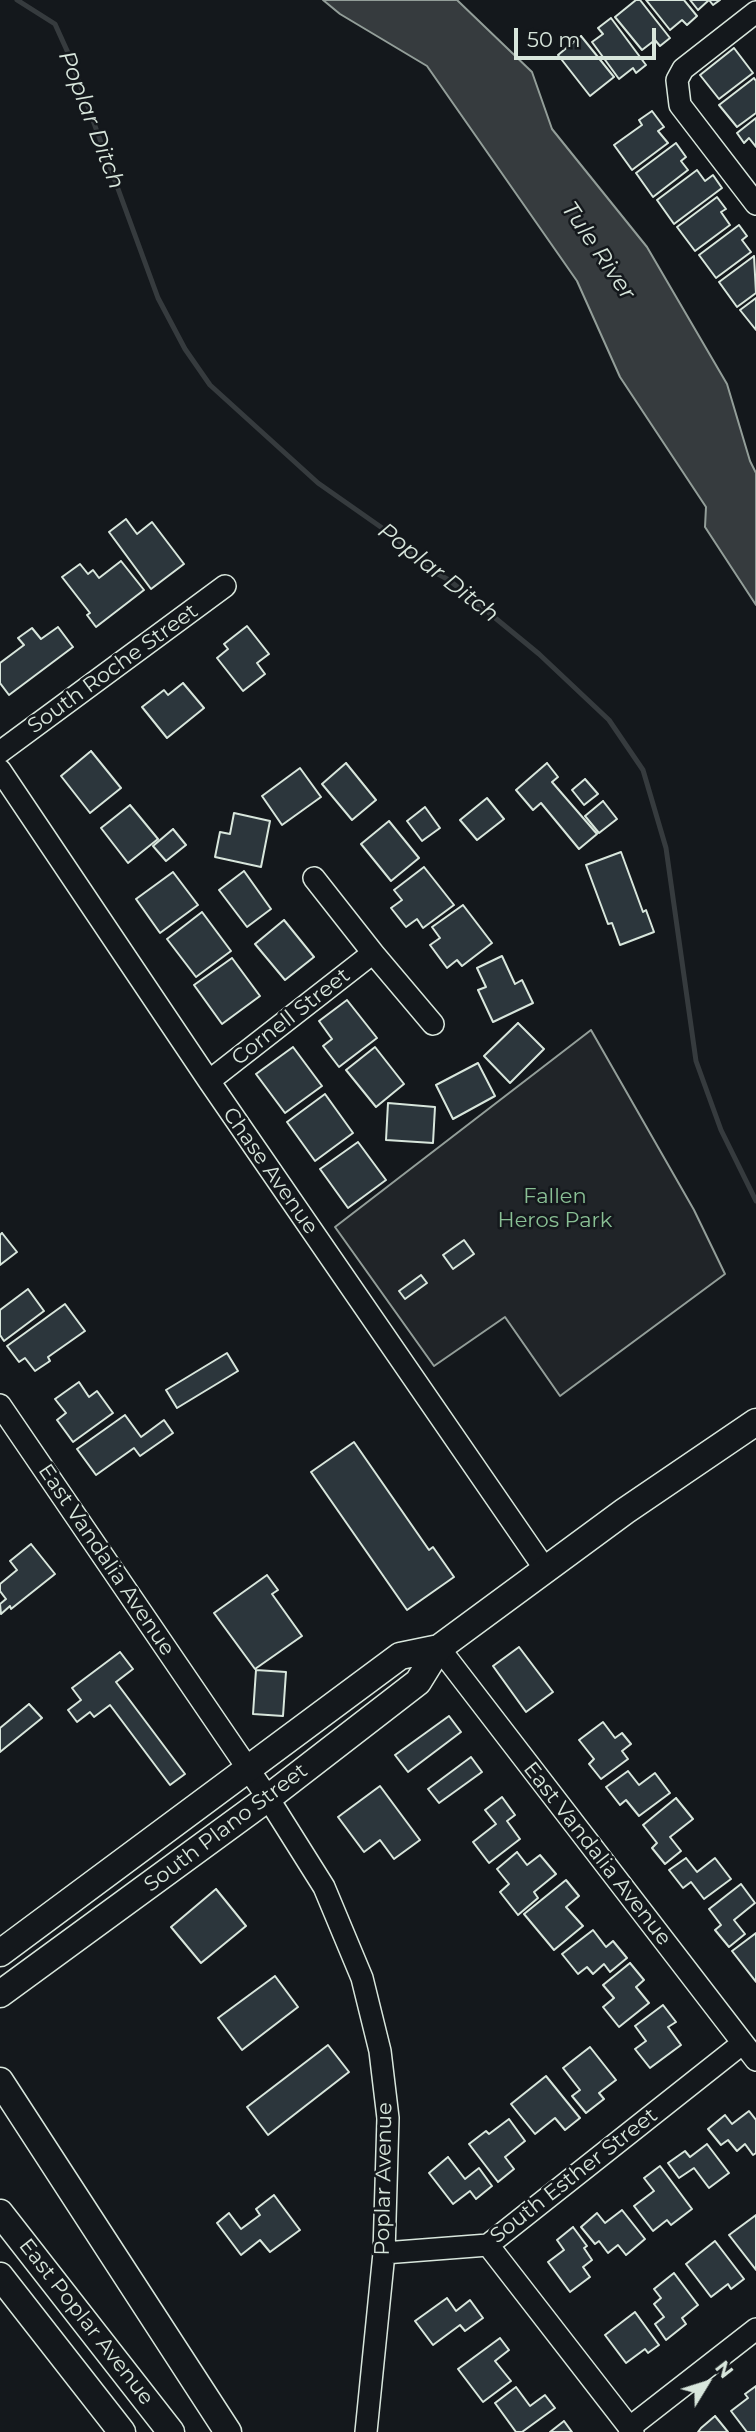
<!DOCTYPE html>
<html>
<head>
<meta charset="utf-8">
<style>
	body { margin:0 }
	#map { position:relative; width:756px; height:2432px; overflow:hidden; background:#14181c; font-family:Montserrat,sans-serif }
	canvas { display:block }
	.north { position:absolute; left:672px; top:2348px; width:70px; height:70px; -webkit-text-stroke:5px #14181c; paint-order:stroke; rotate:52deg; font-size:19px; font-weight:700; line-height:28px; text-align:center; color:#d8e6dc }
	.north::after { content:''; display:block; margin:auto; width:24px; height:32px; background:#d8e6dc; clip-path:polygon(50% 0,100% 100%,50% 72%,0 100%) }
	.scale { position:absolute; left:514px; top:28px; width:142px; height:32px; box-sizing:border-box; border:4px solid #d8e6dc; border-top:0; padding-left:9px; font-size:21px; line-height:24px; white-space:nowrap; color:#d8e6dc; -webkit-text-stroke:5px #14181c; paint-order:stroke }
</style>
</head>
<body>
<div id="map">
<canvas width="756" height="2432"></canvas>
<div class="north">N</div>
<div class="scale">50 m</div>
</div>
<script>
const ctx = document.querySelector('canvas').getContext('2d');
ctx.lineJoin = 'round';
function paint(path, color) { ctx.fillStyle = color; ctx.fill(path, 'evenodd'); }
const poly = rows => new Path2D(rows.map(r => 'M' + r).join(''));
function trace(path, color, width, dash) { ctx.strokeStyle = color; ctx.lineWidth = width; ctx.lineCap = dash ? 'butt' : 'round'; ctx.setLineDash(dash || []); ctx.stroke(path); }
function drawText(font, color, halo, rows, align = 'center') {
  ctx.font = font + ' Montserrat,sans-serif'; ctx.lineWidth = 5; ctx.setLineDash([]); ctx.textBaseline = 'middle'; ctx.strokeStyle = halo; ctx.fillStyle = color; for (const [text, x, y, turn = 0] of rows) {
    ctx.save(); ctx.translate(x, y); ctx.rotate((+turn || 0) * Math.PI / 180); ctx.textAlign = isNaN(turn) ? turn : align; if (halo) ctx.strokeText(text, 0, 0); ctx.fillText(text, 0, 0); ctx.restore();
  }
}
const green = poly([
	[591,1030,694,1210,725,1274,560,1396,505,1317,434,1366,335,1227,591,1030]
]);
paint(green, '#202428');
trace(green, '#939e99', 2);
const water = poly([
	[323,0,457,0,532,72,552,129,647,247,727,384,750,461,756,473,756,605,705,527,706,507,620,377,577,281,427,66,340,14,323,0]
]);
paint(water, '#363b3e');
trace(water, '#939e99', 2);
trace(poly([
	[17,0,55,24,69,55,158,298,185,349,210,385,318,483,395,537,425,567,449,580,539,654,609,720,643,770,666,848,696,1061,721,1130,756,1201]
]), '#363b3e', 5);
const building = poly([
	[636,0,640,0,670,38,660,46,655,40,642,50,615,17,636,0],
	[646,0,684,0,697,16,687,25,682,20,670,30,646,0],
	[690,0,720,0,713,5,709,0,698,10,690,0],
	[611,18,646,65,636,73,633,68,619,79,592,42,603,34,598,28,611,18],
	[581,36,614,77,590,96,558,55,581,36],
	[734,48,753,73,719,99,700,75,734,48],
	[754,78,756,81,756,113,737,127,719,105,754,78],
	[652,111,664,127,658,131,668,143,632,170,614,145,642,125,639,120,652,111],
	[756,118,756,147,749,138,744,143,737,133,756,118],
	[676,143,686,157,681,161,688,170,653,197,636,173,676,143],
	[697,170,705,181,713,175,722,188,674,224,657,200,697,170],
	[717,197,726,209,721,212,730,225,695,251,677,227,717,197],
	[739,225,747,236,742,240,751,252,716,278,699,255,739,225],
	[754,256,756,293,737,307,719,282,754,256],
	[756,298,756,330,740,310,756,298],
	[126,519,137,534,152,522,184,564,151,589,109,532,126,519],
	[121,561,144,590,96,627,87,615,90,613,62,577,80,564,88,574,93,570,99,578,121,561],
	[247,626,269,654,257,663,265,674,243,691,217,658,228,649,224,644,247,626],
	[58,627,73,647,9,695,0,683,0,663,24,645,18,638,32,628,41,639,58,627],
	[183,683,204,708,167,738,142,707,164,690,168,695,183,683],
	[91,751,121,788,90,813,61,776,91,751],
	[346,763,376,800,352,820,322,784,346,763],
	[547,763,558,777,552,782,597,834,579,849,541,803,533,810,516,790,547,763],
	[300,768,321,797,282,825,262,796,300,768],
	[585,779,598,794,584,805,572,790,585,779],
	[487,798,504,819,477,840,460,820,487,798],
	[603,801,617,819,599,833,585,816,603,801],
	[130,805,158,839,128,863,101,828,130,805],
	[425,807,440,828,422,841,407,821,425,807],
	[234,813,270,821,261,867,215,857,220,832,230,834,234,813],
	[389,821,419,858,391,881,361,844,389,821],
	[173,829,186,845,166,861,153,846,173,829],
	[621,852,643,912,646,910,654,932,620,945,612,923,608,924,586,865,621,852],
	[424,867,454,905,423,928,417,919,406,927,391,908,402,900,394,890,424,867],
	[244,871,271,909,247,927,219,890,244,871],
	[173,872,198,905,160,933,136,899,173,872],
	[463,905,492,943,462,966,457,960,447,968,430,945,440,938,432,927,463,905],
	[202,912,231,951,196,977,167,939,202,912],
	[284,920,314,957,285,980,255,944,284,920],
	[502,956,515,984,522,980,533,1003,493,1022,478,990,486,987,477,968,502,956],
	[232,958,260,996,222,1024,194,985,232,958],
	[347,1000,377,1038,339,1067,323,1046,332,1039,319,1021,347,1000],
	[518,1023,544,1049,510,1083,484,1056,518,1023],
	[293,1047,322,1086,285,1113,256,1074,293,1047],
	[375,1047,404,1084,376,1107,346,1070,375,1047],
	[478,1063,495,1096,453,1119,436,1085,478,1063],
	[325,1094,353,1133,315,1161,287,1122,325,1094],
	[388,1103,435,1107,433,1143,386,1140,388,1103],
	[358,1142,386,1180,348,1208,320,1169,358,1142],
	[2,1233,17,1252,0,1265,0,1235,2,1233],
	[464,1240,474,1254,453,1269,443,1255,464,1240],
	[421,1275,427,1283,405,1299,399,1291,421,1275],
	[28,1289,44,1311,4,1341,0,1335,0,1310,28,1289],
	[65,1304,85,1331,48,1357,50,1361,35,1371,25,1358,19,1362,7,1346,65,1304],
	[227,1353,238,1371,177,1408,166,1390,227,1353],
	[79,1382,89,1397,97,1391,113,1413,73,1442,57,1420,66,1413,55,1399,79,1382],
	[125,1415,141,1437,164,1420,173,1433,140,1456,134,1448,96,1475,77,1449,125,1415],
	[354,1442,429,1550,433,1547,454,1577,407,1610,311,1472,354,1442],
	[31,1544,55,1574,11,1609,10,1606,1,1614,0,1604,6,1599,0,1591,0,1584,17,1570,10,1561,31,1544],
	[267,1575,278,1590,272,1594,302,1636,255,1669,214,1613,267,1575],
	[519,1647,553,1692,526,1712,493,1666,519,1647],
	[120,1652,133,1669,116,1682,185,1774,170,1785,110,1705,94,1717,90,1712,77,1722,68,1710,81,1700,72,1688,120,1652],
	[256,1670,286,1672,283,1716,253,1714,256,1670],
	[29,1704,42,1718,0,1752,0,1728,29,1704],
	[449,1716,461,1732,408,1772,395,1755,449,1716],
	[603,1722,615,1738,622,1733,631,1744,622,1751,628,1759,601,1779,589,1764,594,1759,579,1740,603,1722],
	[471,1757,482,1772,439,1803,428,1789,471,1757],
	[628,1771,639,1785,655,1773,670,1793,639,1816,626,1800,620,1805,606,1787,628,1771],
	[380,1786,420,1840,394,1859,380,1840,364,1852,338,1817,380,1786],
	[502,1797,515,1815,507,1821,520,1839,489,1863,473,1842,496,1824,485,1810,502,1797],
	[676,1798,693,1819,670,1837,681,1851,665,1864,652,1848,657,1843,643,1825,676,1798],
	[517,1852,527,1865,540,1855,556,1874,534,1892,538,1898,518,1915,500,1892,509,1884,497,1869,517,1852],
	[686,1858,697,1872,715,1858,731,1879,704,1899,691,1882,683,1888,669,1870,686,1858],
	[566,1880,579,1896,566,1907,583,1926,554,1950,524,1914,566,1880],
	[741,1884,755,1903,734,1920,745,1934,729,1947,715,1930,721,1925,709,1909,741,1884],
	[216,1889,246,1926,201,1963,171,1927,216,1889],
	[593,1930,606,1947,613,1941,627,1958,610,1972,604,1964,593,1974,587,1967,578,1974,562,1954,593,1930],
	[756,1933,756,1982,732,1951,756,1933],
	[630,1963,644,1980,636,1987,649,2003,619,2027,603,2007,614,1998,603,1985,630,1963],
	[275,1976,298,2007,242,2050,218,2018,275,1976],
	[663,2005,676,2022,668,2027,681,2045,650,2068,635,2049,646,2041,635,2026,663,2005],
	[328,2045,349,2072,268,2135,247,2107,328,2045],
	[590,2047,616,2080,599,2093,604,2099,586,2113,572,2096,580,2090,563,2068,590,2047],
	[546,2076,580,2118,565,2130,555,2118,535,2134,511,2104,546,2076],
	[749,2111,756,2120,756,2153,753,2155,745,2144,737,2151,728,2140,721,2145,708,2129,725,2115,732,2124,749,2111],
	[509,2119,525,2141,505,2157,514,2169,498,2182,469,2144,486,2131,489,2134,509,2119],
	[707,2144,729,2173,709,2188,694,2168,679,2178,668,2163,685,2151,690,2157,707,2144],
	[448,2157,465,2179,479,2168,492,2186,476,2199,470,2191,453,2204,429,2173,448,2157],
	[660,2166,692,2209,671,2225,667,2220,653,2231,634,2206,654,2191,644,2178,660,2166],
	[274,2195,300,2230,270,2252,260,2240,241,2255,217,2223,229,2213,241,2229,260,2215,256,2209,274,2195],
	[622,2210,645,2239,626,2255,618,2245,608,2253,599,2241,595,2244,581,2227,597,2213,605,2223,622,2210],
	[756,2215,756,2270,729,2235,756,2215],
	[573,2227,587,2246,584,2248,592,2260,583,2267,590,2277,570,2292,548,2262,564,2250,557,2240,573,2227],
	[715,2241,744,2279,731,2289,728,2284,711,2297,686,2264,715,2241],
	[674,2273,698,2305,682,2318,686,2324,666,2340,655,2324,664,2317,654,2304,661,2298,654,2289,674,2273],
	[447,2298,456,2311,470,2300,483,2318,465,2331,460,2325,433,2345,415,2321,447,2298],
	[635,2312,659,2345,648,2353,645,2349,626,2363,605,2335,635,2312],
	[500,2338,509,2350,495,2361,511,2381,483,2402,458,2369,500,2338],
	[756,2386,756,2432,747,2432,731,2411,748,2398,745,2394,756,2386],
	[516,2387,530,2406,545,2395,555,2408,522,2432,516,2432,495,2403,516,2387],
	[715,2416,728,2432,698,2432,701,2428,715,2416],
	[564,2421,572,2432,550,2432,564,2421]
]);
paint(building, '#2c363c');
trace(building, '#d8e6dc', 2);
const minor = poly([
	[756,12,683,69,677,80,680,105,756,204],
	[0,752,225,586],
	[0,770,209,1081,545,1569],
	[314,878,373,953,433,1024],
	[209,1081,373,953],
	[0,1405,268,1798,324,1887,362,1978,380,2051,388,2118,384,2253,366,2432],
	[439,1648,756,2060],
	[488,2245,633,2432],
	[384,2253,488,2245,743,2043],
	[629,2428,756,2329]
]);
const major = poly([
	[0,1953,400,1656,439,1648],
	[0,1994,268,1798,418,1682,439,1648,625,1511,756,1422],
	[0,2081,228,2432],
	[0,2213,171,2432],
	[0,2276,122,2432]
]);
trace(minor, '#d8e6dc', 24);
trace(major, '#d8e6dc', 29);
trace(minor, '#14181c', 21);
trace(major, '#14181c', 26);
drawText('21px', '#d8e6dc', '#14181c', [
	["South Roche Street",113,669,-36],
	["Cornell Street",291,1017,-38],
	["Chase Avenue",270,1171,55],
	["East Vandalia Avenue",106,1560,56],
	["South Plano Street",226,1828,-37],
	["East Vandalia Avenue",597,1854,52],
	["South Esther Street",574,2176,-38],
	["Poplar Avenue",384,2179,-89],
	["East Poplar Avenue",86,2322,52]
]);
drawText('21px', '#8ac095', '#14181c', [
	["Fallen",555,1197],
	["Heros Park",555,1221]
]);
drawText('italic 23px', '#d8e6dc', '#14181c', [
	["Poplar Ditch",91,120,69],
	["Tule River",598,251,56],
	["Poplar Ditch",438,573,38]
]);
</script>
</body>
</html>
